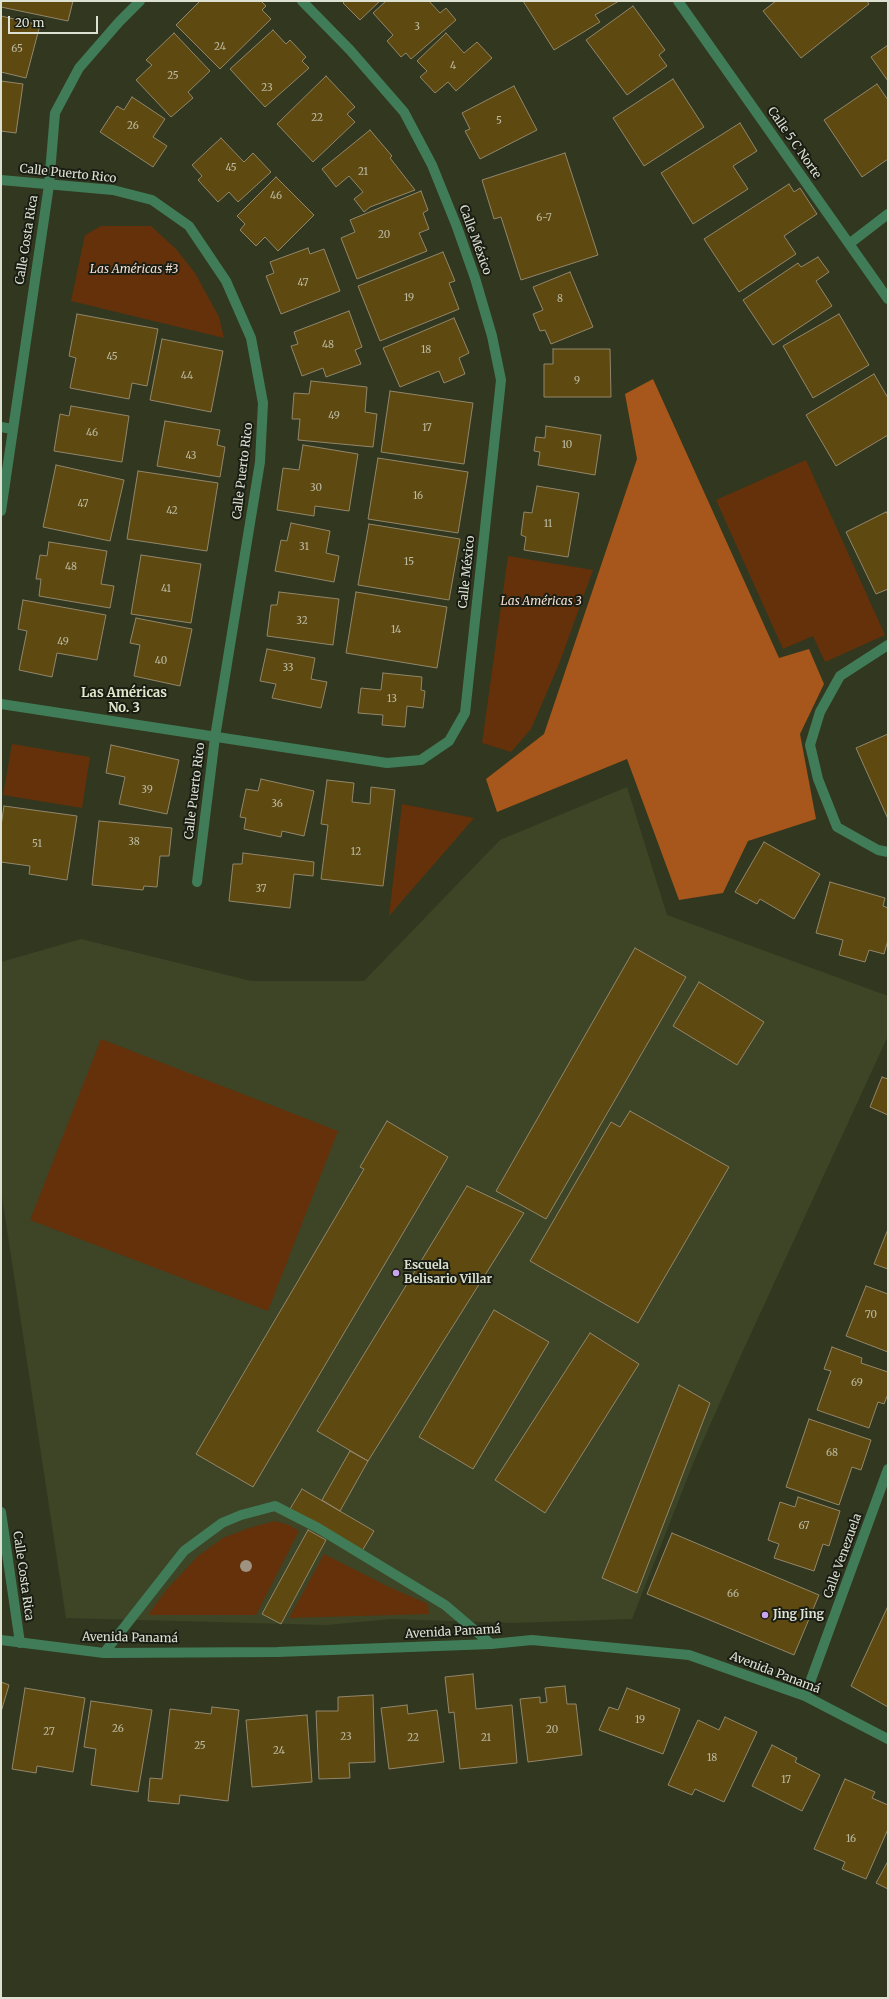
<!DOCTYPE html>
<html>
<head>
<meta charset="utf-8">
<style>
	body { margin:0 }
	#map { position:relative; width:889px; height:1999px; overflow:hidden; background:#31381f; font-family:Merriweather,serif }
	canvas { display:block }
	.frame { position:absolute; inset:0; border:2px solid #dce1d2; pointer-events:none }
	.scale { position:absolute; left:8px; top:16px; width:90px; height:18px; box-sizing:border-box; border:2px solid #dce1d2; border-top:0; padding-left:5px; font-size:12px; line-height:14px; white-space:nowrap; color:#dce1d2; -webkit-text-stroke:3px #1a1d13; paint-order:stroke }
</style>
</head>
<body>
<div id="map">
<canvas width="889" height="1999"></canvas>
<div class="frame"></div>
<div class="scale">20 m</div>
</div>
<script>
const ctx = document.querySelector('canvas').getContext('2d');
ctx.lineJoin = 'round';
function paint(path, color) { ctx.fillStyle = color; ctx.fill(path, 'evenodd'); }
const poly = rows => new Path2D(rows.map(r => 'M' + r).join(''));
function trace(path, color, width, dash) { ctx.strokeStyle = color; ctx.lineWidth = width; ctx.lineCap = dash ? 'butt' : 'round'; ctx.setLineDash(dash || []); ctx.stroke(path); }
function drawText(font, color, halo, rows, align = 'center') {
  ctx.font = font + ' Merriweather,serif'; ctx.lineWidth = 4; ctx.setLineDash([]); ctx.textBaseline = 'middle'; ctx.strokeStyle = halo; ctx.fillStyle = color; for (const [text, x, y, turn = 0] of rows) {
    ctx.save(); ctx.translate(x, y); ctx.rotate((+turn || 0) * Math.PI / 180); ctx.textAlign = isNaN(turn) ? turn : align; if (halo) ctx.strokeText(text, 0, 0); ctx.fillText(text, 0, 0); ctx.restore();
  }
}
paint(poly([
	[627,787,667,915,888,996,888,1036,741,1355,694,1461,632,1619,511,1623,391,1619,326,1625,66,1618,1,1190,1,962,81,939,251,981,364,981,500,840]
]), '#3d4526');
paint(poly([
	[101,226,151,226,176,249,195,273,219,317,224,338,71,301,85,235],
	[806,460,885,635,825,662,813,636,783,649,716,500],
	[508,556,593,570,559,664,531,729,511,752,482,743],
	[12,744,90,757,82,808,3,795],
	[402,804,474,818,389,916],
	[101,1039,338,1131,268,1311,30,1220],
	[275,1521,289,1525,299,1531,256,1615,148,1615,167,1589,198,1556,223,1538,249,1528],
	[324,1554,389,1587,428,1604,429,1614,289,1618]
]), '#64310b');
paint(poly([
	[653,379,779,658,809,649,824,684,800,734,816,819,748,841,723,893,679,900,627,759,497,812,486,779,544,734,637,459,625,394]
]), '#a7561c');
const building = poly([
	[1,1,73,1,68,21,1,7,1,1],
	[200,1,261,1,266,6,262,10,271,19,220,69,176,25,200,1],
	[345,1,380,1,360,20,343,3,345,1],
	[386,1,429,1,440,13,446,8,456,20,411,59,406,53,401,57,387,41,393,35,373,13,386,1],
	[523,1,619,1,595,15,600,22,554,50,523,1],
	[776,1,867,1,869,4,801,58,763,11,776,1],
	[633,6,665,50,659,55,667,66,627,95,586,40,633,6],
	[1,16,40,25,26,78,1,72,1,16],
	[273,30,286,44,290,40,306,57,302,61,309,68,265,107,230,69,273,30],
	[174,33,210,71,188,92,193,98,171,117,136,80,152,65,146,60,174,33],
	[446,33,464,53,477,42,492,58,456,91,448,82,435,93,420,77,427,71,417,61,446,33],
	[888,45,888,81,871,57,888,45],
	[326,76,355,107,347,114,355,122,313,162,277,124,326,76],
	[673,79,704,127,644,166,613,118,673,79],
	[1,81,23,84,16,133,1,131,1,81],
	[877,84,888,100,888,159,862,177,824,120,877,84],
	[514,86,537,130,480,159,465,131,470,129,462,113,514,86],
	[132,97,165,119,153,137,167,146,153,167,100,132,117,106,124,110,132,97],
	[740,123,757,151,733,166,748,189,693,224,661,173,740,123],
	[370,130,392,156,390,158,415,190,370,207,364,212,354,199,363,192,349,176,336,187,322,169,370,130],
	[221,138,244,162,253,153,271,172,238,202,229,192,218,202,198,180,202,176,192,165,221,138],
	[565,153,598,255,521,280,501,217,494,219,482,180,565,153],
	[276,177,314,215,278,251,265,237,256,246,240,230,245,224,237,216,276,177],
	[789,184,794,192,800,188,817,214,784,236,796,254,739,292,704,239,789,184],
	[421,191,428,210,423,213,429,229,419,233,427,251,357,279,341,238,355,232,350,220,421,191],
	[308,248,310,254,324,249,340,291,281,314,266,276,274,273,270,262,308,248],
	[443,252,455,281,449,283,459,309,380,341,358,286,443,252],
	[818,257,829,272,816,281,832,306,773,345,743,300,798,263,801,267,818,257],
	[570,272,593,327,551,344,545,330,540,331,533,314,543,310,533,287,570,272],
	[349,311,362,347,355,350,361,364,326,377,323,368,302,376,291,346,298,344,294,332,349,311],
	[77,314,158,329,147,386,132,383,129,399,70,388,76,358,69,356,77,314],
	[839,314,869,365,813,398,783,346,839,314],
	[454,318,469,353,459,358,465,374,444,383,439,371,400,387,383,348,454,318],
	[162,339,223,351,211,412,150,400,162,339],
	[553,349,610,349,611,397,544,397,544,364,553,364,553,349],
	[874,374,888,398,888,435,836,466,806,415,874,374],
	[311,381,367,387,365,412,377,414,373,447,298,440,300,419,292,419,294,393,309,394,311,381],
	[390,391,473,403,464,464,381,452,390,391],
	[71,406,129,416,122,462,54,451,60,414,69,416,71,406],
	[165,421,220,430,217,445,225,447,220,477,157,466,165,421],
	[546,426,601,435,595,475,538,465,540,452,534,451,536,437,545,438,546,426],
	[303,445,358,454,349,511,315,506,314,516,277,510,283,468,299,470,303,445],
	[378,458,468,472,458,533,368,519,378,458],
	[56,465,124,480,110,541,43,527,56,465],
	[138,471,218,483,207,551,127,539,138,471],
	[537,486,579,493,568,557,524,550,526,537,521,535,524,512,532,513,537,486],
	[886,512,888,515,888,589,876,594,846,532,886,512],
	[291,523,330,531,326,553,339,556,334,582,275,571,281,540,287,541,291,523],
	[369,524,460,539,449,600,358,585,369,524],
	[49,542,107,551,101,584,114,586,110,608,39,596,41,579,36,579,40,555,47,556,49,542],
	[141,555,201,564,191,623,131,614,141,555],
	[279,592,339,599,333,645,267,636,271,605,277,605,279,592],
	[356,592,447,607,437,668,346,653,356,592],
	[23,600,106,615,97,660,57,653,52,677,19,670,27,631,18,629,23,600],
	[136,618,192,629,180,686,134,676,140,645,130,643,136,618],
	[267,649,315,658,311,679,327,682,321,708,272,698,276,684,260,681,267,649],
	[383,673,422,677,421,690,425,691,423,708,407,706,405,727,382,725,383,715,358,713,361,688,381,690,383,673],
	[888,734,888,819,856,748,888,734],
	[111,745,179,760,167,814,119,804,125,777,106,773,111,745],
	[261,779,314,791,304,836,282,831,281,837,244,829,246,818,240,817,246,789,258,791,261,779],
	[327,780,354,783,352,802,370,804,371,787,395,790,383,886,321,879,328,825,321,824,327,780],
	[4,806,77,816,67,880,29,874,30,866,1,862,1,826,4,806],
	[99,821,172,828,169,856,160,856,157,887,144,886,143,890,92,885,99,821],
	[764,842,820,874,794,919,760,899,757,904,735,892,764,842],
	[243,853,314,862,313,876,294,874,290,908,229,901,233,864,242,864,243,853],
	[830,882,885,898,883,906,888,908,888,940,884,954,869,950,865,962,839,955,843,940,816,933,830,882],
	[635,948,686,977,546,1219,496,1191,635,948],
	[699,982,764,1022,737,1065,673,1026,699,982],
	[882,1077,888,1079,888,1115,870,1107,882,1077],
	[630,1111,729,1167,638,1323,530,1261,611,1122,620,1127,630,1111],
	[387,1121,448,1157,253,1487,196,1454,364,1169,360,1167,387,1121],
	[467,1186,524,1213,368,1461,317,1431,467,1186],
	[888,1229,888,1269,874,1264,888,1229],
	[866,1286,888,1294,888,1352,846,1336,866,1286],
	[494,1310,549,1342,473,1469,419,1437,494,1310],
	[590,1333,639,1364,545,1513,495,1480,590,1333],
	[832,1347,862,1358,861,1363,888,1372,888,1394,884,1404,878,1402,869,1428,817,1410,831,1371,824,1369,832,1347],
	[679,1385,710,1403,637,1593,602,1578,679,1385],
	[809,1419,871,1440,861,1470,852,1467,839,1505,786,1487,809,1419],
	[350,1451,368,1461,340,1511,322,1500,350,1451],
	[302,1489,374,1531,359,1556,287,1514,302,1489],
	[798,1497,840,1511,829,1546,823,1544,814,1571,774,1558,779,1544,768,1540,780,1502,795,1507,798,1497],
	[308,1530,326,1540,281,1624,262,1614,308,1530],
	[672,1533,819,1595,794,1655,647,1594,672,1533],
	[888,1606,888,1707,851,1686,888,1606],
	[473,1674,476,1709,512,1705,517,1763,460,1769,454,1712,449,1713,445,1677,473,1674],
	[1,1682,9,1685,1,1712,1,1682],
	[565,1686,567,1704,576,1704,582,1755,528,1762,520,1699,540,1697,540,1703,547,1702,545,1688,565,1686],
	[25,1688,85,1698,73,1772,37,1766,36,1773,12,1769,25,1688],
	[627,1688,680,1709,663,1754,599,1730,609,1707,618,1710,627,1688],
	[373,1695,375,1762,349,1763,350,1778,319,1779,316,1711,338,1711,338,1697,373,1695],
	[91,1701,152,1710,138,1792,91,1785,96,1749,84,1747,91,1701],
	[407,1705,408,1714,437,1710,444,1762,389,1769,381,1708,407,1705],
	[212,1707,239,1710,228,1801,180,1795,179,1804,148,1801,150,1778,162,1779,170,1709,211,1714,212,1707],
	[307,1715,312,1782,252,1787,246,1720,307,1715],
	[725,1717,757,1732,724,1802,695,1789,692,1795,668,1785,698,1720,719,1730,725,1717],
	[772,1745,797,1758,795,1762,820,1775,802,1811,752,1786,772,1745],
	[845,1779,875,1792,872,1798,888,1805,888,1829,866,1879,842,1869,845,1862,814,1849,845,1779],
	[888,1861,888,1889,876,1883,888,1861]
]);
paint(building, '#5e4911');
trace(building, '#92866b', 1);
trace(poly([
	[678,1,888,299],
	[1,180,113,190,152,200,189,226,226,281,251,338,263,403,260,462,215,737,197,882],
	[849,244,888,214],
	[1,427,12,429],
	[1,511,49,185,55,113,79,68,119,22,140,1],
	[888,645,840,676,820,712,810,745,818,779,837,827,878,850,888,852],
	[1,704,387,763,421,760,449,741,465,713,501,380,492,336,475,278,457,227,432,165,404,112,350,50,302,1],
	[1,1512,20,1643],
	[1,1640,104,1653,277,1652,491,1644,532,1640,689,1655,805,1696,888,1739],
	[104,1653,184,1551,222,1523,241,1515,275,1506,318,1528,445,1605,491,1644],
	[805,1696,888,1469]
]), '#417c59', 10);
ctx.fillStyle = '#9d9380';
for (const [x, y] of [
	[246,1566]
]) { ctx.beginPath(); ctx.arc(x, y, 6, 0, 2 * Math.PI); ctx.fill(); }
for (const [x, y, r, color] of [
	[396,1273,4,"#c9a5ee"],
	[765,1615,4,"#c9a5ee"]
]) { const dot = new Path2D(); dot.arc(x, y, r, 0, 2 * Math.PI); ctx.fillStyle = color; ctx.fill(dot); trace(dot, '#1a1d13', 1.5); }
drawText('10px', '#bcbba2', null, [
	["3",417,27],
	["24",220,47],
	["65",17,49],
	["4",453,66],
	["25",173,76],
	["23",267,88],
	["22",317,118],
	["5",499,121],
	["26",133,126],
	["45",231,168],
	["21",363,172],
	["46",276,196],
	["6-7",544,218],
	["20",384,235],
	["47",303,283],
	["19",409,298],
	["8",560,299],
	["48",328,345],
	["18",426,350],
	["45",112,357],
	["44",187,376],
	["9",577,381],
	["49",334,416],
	["17",427,428],
	["46",92,433],
	["10",567,445],
	["43",191,456],
	["30",316,488],
	["16",418,496],
	["47",83,504],
	["42",172,511],
	["11",548,524],
	["31",304,547],
	["15",409,562],
	["48",71,567],
	["41",166,589],
	["32",302,621],
	["14",396,630],
	["49",63,642],
	["40",161,661],
	["33",288,668],
	["13",392,699],
	["39",147,790],
	["36",277,804],
	["38",134,842],
	["51",37,844],
	["12",356,852],
	["37",261,889],
	["70",871,1315],
	["69",857,1383],
	["68",832,1453],
	["67",804,1526],
	["66",733,1594],
	["19",640,1720],
	["26",118,1729],
	["20",552,1730],
	["27",49,1732],
	["23",346,1737],
	["22",413,1738],
	["21",486,1738],
	["25",200,1746],
	["24",279,1751],
	["18",712,1758],
	["17",786,1780],
	["16",851,1839]
]);
drawText('12px', '#dce1d2', '#1a1d13', [
	["Calle 5 C Norte",794,143,55],
	["Calle Puerto Rico",68,174,6],
	["Calle Costa Rica",27,240,-81],
	["Calle México",475,240,70],
	["Calle Puerto Rico",243,471,-83],
	["Calle México",467,572,-84],
	["Calle Puerto Rico",195,791,-83],
	["Calle Venezuela",843,1556,-70],
	["Calle Costa Rica",23,1576,82],
	["Avenida Panamá",453,1632,-3],
	["Avenida Panamá",130,1638,1],
	["Avenida Panamá",775,1673,21]
]);
drawText('italic 12px', '#f5ddd0', '#1a1d13', [
	["Las Américas #3",134,270],
	["Las Américas 3",541,602]
]);
drawText('bold 12px', '#dce1d2', '#1a1d13', [
	["Escuela",404,1266],
	["Belisario Villar",404,1280],
	["Jing Jing",773,1615]
], 'left');
drawText('bold 13px', '#e0e9cb', '#1a1d13', [
	["Las Américas",124,693],
	["No. 3",124,708]
]);
</script>
</body>
</html>
